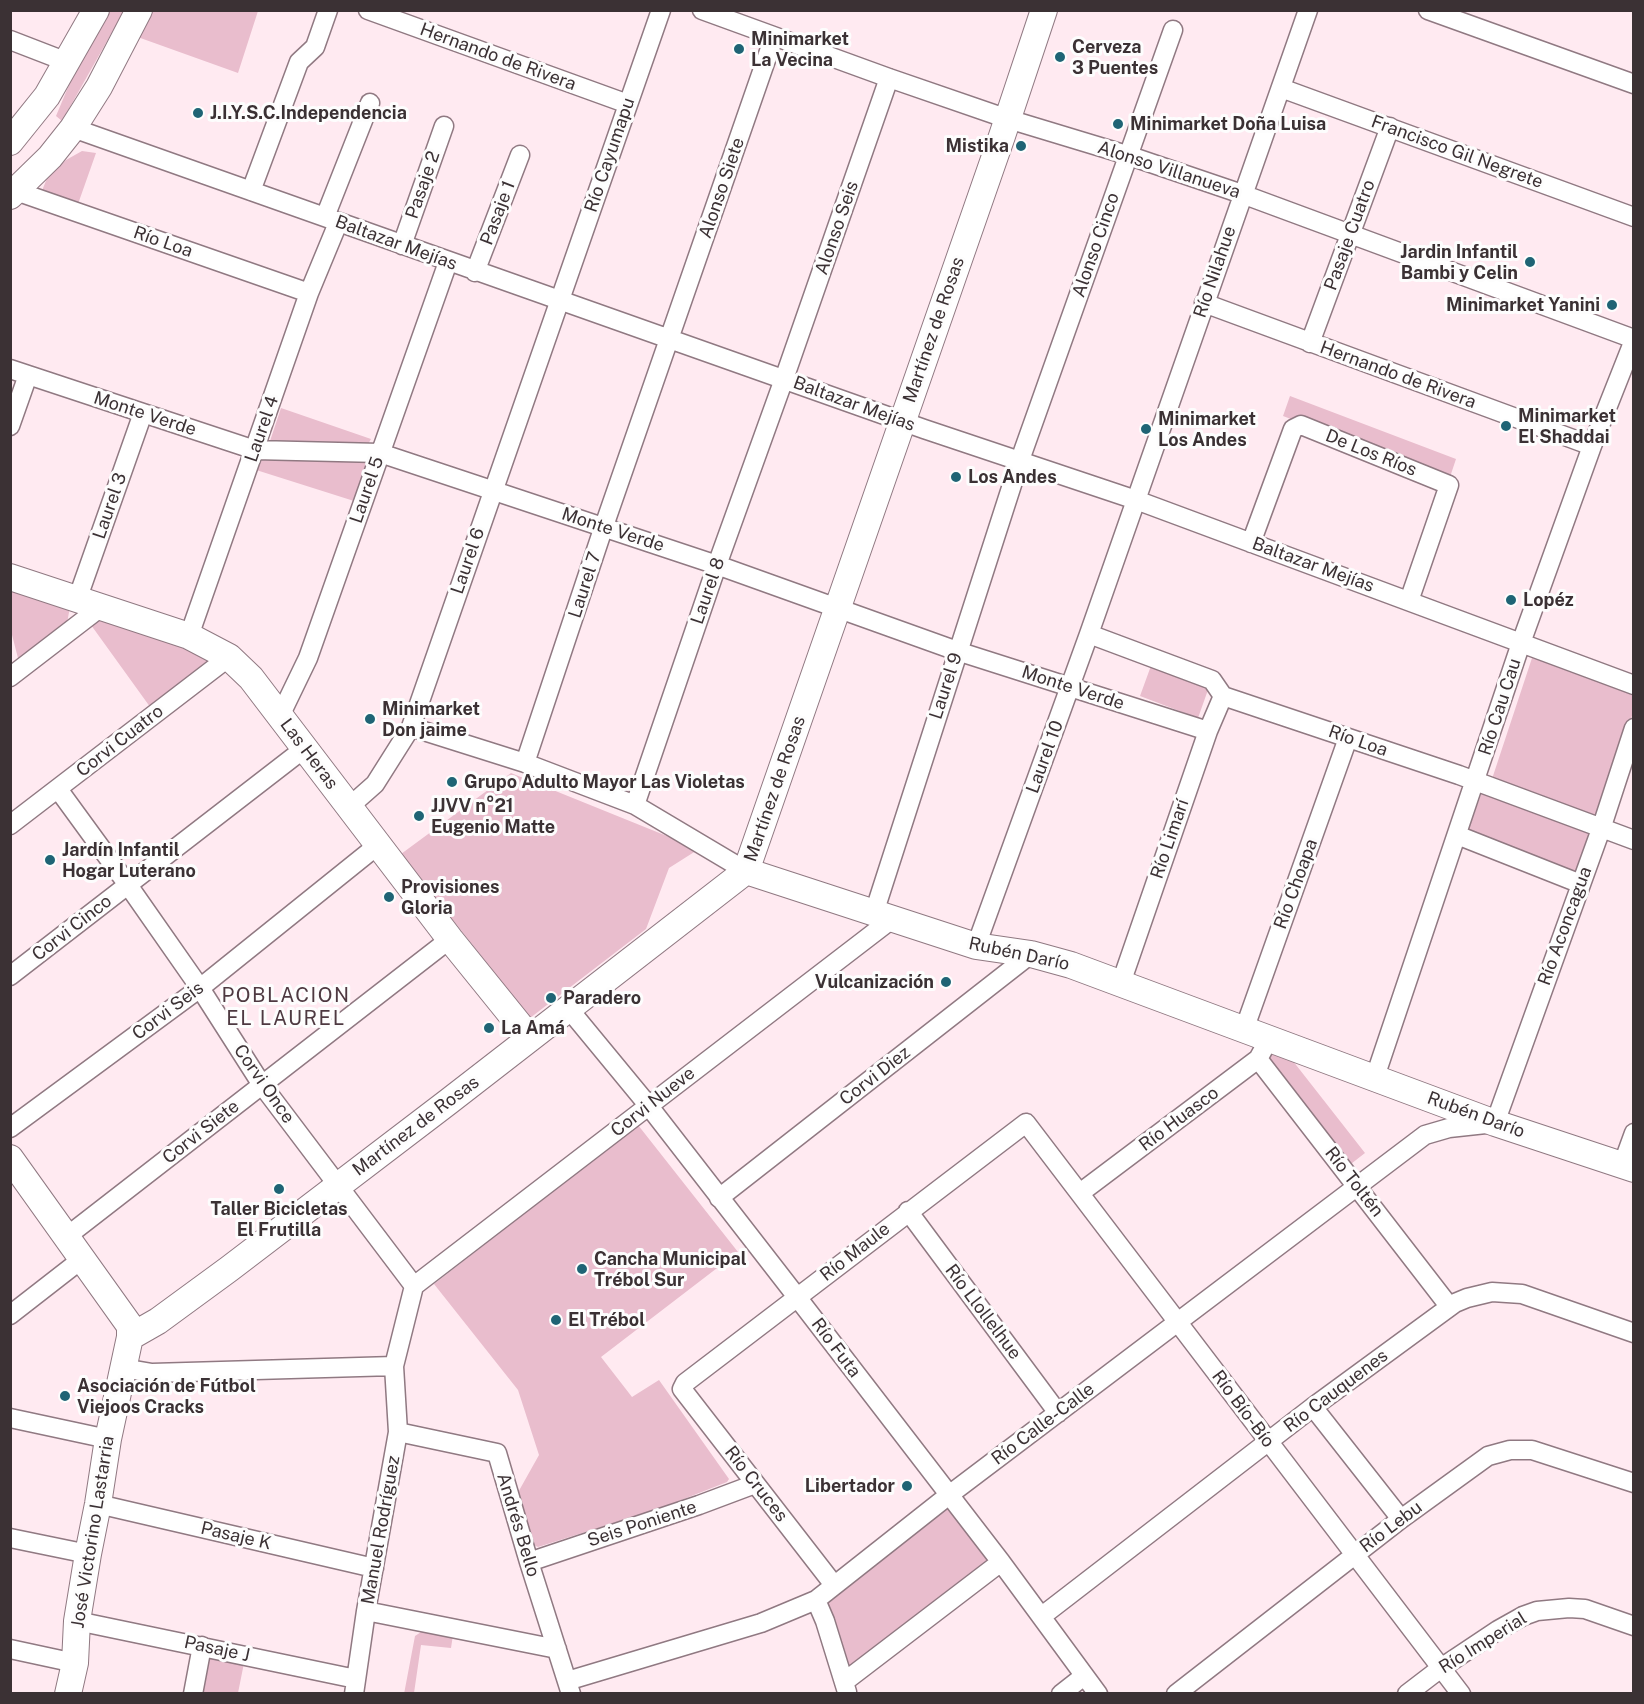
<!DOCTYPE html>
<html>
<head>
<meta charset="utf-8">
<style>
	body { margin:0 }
	#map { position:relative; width:1644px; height:1704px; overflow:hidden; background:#ffeaf1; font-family:"Public Sans",sans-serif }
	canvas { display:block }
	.frame { position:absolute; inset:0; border:12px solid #3b3134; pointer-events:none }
</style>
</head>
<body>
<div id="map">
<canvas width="1644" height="1704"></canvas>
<div class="frame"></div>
</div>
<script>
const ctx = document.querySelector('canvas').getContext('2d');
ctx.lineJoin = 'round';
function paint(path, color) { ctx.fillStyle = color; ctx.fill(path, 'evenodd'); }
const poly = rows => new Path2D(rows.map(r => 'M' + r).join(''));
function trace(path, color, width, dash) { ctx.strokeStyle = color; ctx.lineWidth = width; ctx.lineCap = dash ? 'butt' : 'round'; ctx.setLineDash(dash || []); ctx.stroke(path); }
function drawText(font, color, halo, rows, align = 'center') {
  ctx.font = font + ' "Public Sans",sans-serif'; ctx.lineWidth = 6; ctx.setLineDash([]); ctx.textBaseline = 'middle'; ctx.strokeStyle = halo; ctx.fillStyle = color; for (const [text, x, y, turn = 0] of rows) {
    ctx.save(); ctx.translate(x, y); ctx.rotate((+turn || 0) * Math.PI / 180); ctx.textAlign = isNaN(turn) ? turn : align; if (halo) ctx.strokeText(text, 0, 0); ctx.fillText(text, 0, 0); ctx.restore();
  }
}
paint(poly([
	[107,11,124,11,62,121,56,116,79,61],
	[146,11,258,11,238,73,132,35],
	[82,151,96,153,78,204,41,193,48,176,66,160],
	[1290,396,1456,459,1449,480,1283,416],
	[281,408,371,439,367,446,269,444],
	[263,456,367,462,354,501,253,469],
	[10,583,70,607,67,623,19,662,11,631],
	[100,617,182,646,209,658,208,668,153,711,91,625],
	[1532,658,1633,690,1633,713,1594,819,1491,782],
	[1152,663,1209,687,1198,718,1140,696],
	[511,773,699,849,669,868,646,929,530,1018,401,854],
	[1482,792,1592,833,1574,885,1463,844],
	[1282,1047,1365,1153,1347,1167,1264,1061],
	[638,1125,738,1252,601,1357,632,1397,659,1380,729,1479,727,1482,661,1508,538,1547,531,1544,516,1496,539,1455,518,1390,434,1284],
	[951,1505,992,1561,846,1671,825,1605],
	[424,1630,453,1635,451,1648,421,1645,414,1693,404,1694,415,1636],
	[211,1656,244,1663,238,1693,199,1694,206,1660]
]), '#e9bdcd');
const street = poly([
	[368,10,628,104],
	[702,10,889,78,1008,119,1127,155,1242,194,1634,339],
	[1428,10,1634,84],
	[10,40,67,62],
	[1281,88,1634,217],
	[73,128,924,429,1136,500,1634,685],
	[16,191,309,293],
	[251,191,299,62,315,47,328,10],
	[325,217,370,103],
	[402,245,444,126],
	[475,272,520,155],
	[1204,303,1592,446],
	[1310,343,1390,127],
	[10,369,255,450,380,453,717,565,957,651,1208,731],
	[10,426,28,375],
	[1251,543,1293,429,1301,425,1449,485,1409,601],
	[77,600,143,413],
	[1089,634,1212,680,1223,696,1459,775,1634,840],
	[189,636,309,293,338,223],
	[10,677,101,607],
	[280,716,308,658,448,262],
	[411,727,525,763,635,805,746,871],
	[525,763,604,526,774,37],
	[58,789,128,885,200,988,262,1085,414,1286],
	[635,805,717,565,784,379,889,78],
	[349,807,375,784,411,727,661,10],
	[10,825,229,657],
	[1457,835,1581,884],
	[874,913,1020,460,1173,30],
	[976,946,1089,634,1308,10],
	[10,976,305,748],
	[1121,983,1208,731,1223,696],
	[568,1008,648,1105,797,1297,1001,1562,1098,1694],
	[1244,1030,1348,738],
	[1258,1059,1449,1306],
	[1375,1077,1521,643,1592,446,1634,340],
	[10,1128,200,988,378,845],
	[1622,1166,1634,1133],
	[1080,1193,1258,1059,1263,1050],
	[719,1198,1031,954],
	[908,1211,1058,1413],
	[66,1237,450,939],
	[414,1286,892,919],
	[10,1315,82,1259],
	[123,1368,152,1373,394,1366],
	[1313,1407,1401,1519],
	[10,1418,108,1439],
	[398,1432,497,1453,529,1562,571,1694],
	[98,1504,374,1568],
	[10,1538,88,1554],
	[529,1562,699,1505,755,1484],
	[834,1585,682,1389,685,1383,1026,1123,1461,1694],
	[816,1600,825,1621,847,1692],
	[366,1611,557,1649],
	[1042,1616,1313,1407,1455,1303,1467,1298,1492,1292,1522,1294,1634,1333],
	[77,1621,356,1679],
	[10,1649,75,1663],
	[567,1681,761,1623,816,1600,949,1495,1425,1135,1449,1128,1495,1123,1601,829,1634,728],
	[844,1682,1001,1562],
	[193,1694,202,1646],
	[354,1694,366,1611,398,1432,394,1366,414,1286],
	[1061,1694,1084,1676],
	[1176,1694,1401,1519,1488,1456,1510,1450,1532,1450,1634,1483],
	[1407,1694,1441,1668,1498,1630,1523,1616,1537,1611,1569,1608,1585,1609,1634,1626]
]);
const secondary = poly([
	[10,142,47,96,96,10],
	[10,196,50,157,73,128,99,87,139,10],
	[10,577,189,636,229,657,251,678,450,939,530,1038],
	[746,871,976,946,1031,954,1071,965,1495,1123,1634,1169],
	[10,1158,130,1326,130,1337,108,1439,98,1504,88,1554,77,1621,75,1663,68,1694],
	[130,1337,158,1321,229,1269,448,1102,746,871,1002,136,1044,10]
]);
trace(street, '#907982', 21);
trace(secondary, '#907982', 28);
trace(street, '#fff', 18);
trace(secondary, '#fff', 26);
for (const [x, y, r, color] of [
	[739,49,6,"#1f6475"],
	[1060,57,6,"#1f6475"],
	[198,113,6,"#1f6475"],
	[1118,124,6,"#1f6475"],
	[1021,146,6,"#1f6475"],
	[1530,262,6,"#1f6475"],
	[1612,305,6,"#1f6475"],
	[1506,426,6,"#1f6475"],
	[1146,429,6,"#1f6475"],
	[956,477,6,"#1f6475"],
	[1511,600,6,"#1f6475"],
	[370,719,6,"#1f6475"],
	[452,782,6,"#1f6475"],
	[419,816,6,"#1f6475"],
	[50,860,6,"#1f6475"],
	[389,897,6,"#1f6475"],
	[946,982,6,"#1f6475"],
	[551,998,6,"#1f6475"],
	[489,1028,6,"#1f6475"],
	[279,1189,6,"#1f6475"],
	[582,1269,6,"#1f6475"],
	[556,1320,6,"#1f6475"],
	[65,1396,6,"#1f6475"],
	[907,1486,6,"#1f6475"]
]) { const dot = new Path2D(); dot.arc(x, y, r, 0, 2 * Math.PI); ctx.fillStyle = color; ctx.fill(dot); trace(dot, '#fdfdfd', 2); }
drawText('bold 18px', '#3b3134', '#fdfdfd', [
	["Minimarket",751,39],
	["La Vecina",751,60],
	["Cerveza",1072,47],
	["3 Puentes",1072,68],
	["J.I.Y.S.C.Independencia",210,113],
	["Minimarket Doña Luisa",1130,124],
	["Mistika",1009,146,"right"],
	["Jardin Infantil",1518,252,"right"],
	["Bambi y Celin",1518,273,"right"],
	["Minimarket Yanini",1600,305,"right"],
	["Minimarket",1518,416],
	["El Shaddai",1518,437],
	["Minimarket",1158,419],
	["Los Andes",1158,440],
	["Los Andes",968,477],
	["Lopéz",1523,600],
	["Minimarket",382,709],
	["Don jaime",382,730],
	["Grupo Adulto Mayor Las Violetas",464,782],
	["JJVV n°21",431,806],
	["Eugenio Matte",431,827],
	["Jardín Infantil",62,850],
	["Hogar Luterano",62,871],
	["Provisiones",401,887],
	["Gloria",401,908],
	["Vulcanización",934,982,"right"],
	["Paradero",563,998],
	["La Amá",501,1028],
	["Taller Bicicletas",279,1209,"center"],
	["El Frutilla",279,1230,"center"],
	["Cancha Municipal",594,1259],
	["Trébol Sur",594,1280],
	["El Trébol",568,1320],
	["Asociación de Fútbol",77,1386],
	["Viejoos Cracks",77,1407],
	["Libertador",895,1486,"right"]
], 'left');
drawText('18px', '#3b3134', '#fdfdfd', [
	["Hernando de Rivera",498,57,20],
	["Francisco Gil Negrete",1457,152,20],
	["Río Cayumapu",610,155,-71],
	["Alonso Villanueva",1169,170,18],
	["Pasaje 2",423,185,-71],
	["Alonso Siete",722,188,-71],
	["Pasaje 1",498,213,-69],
	["Alonso Seis",837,228,-71],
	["Pasaje Cuatro",1350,235,-70],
	["Río Loa",163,242,19],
	["Baltazar Mejías",396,243,20],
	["Alonso Cinco",1096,245,-71],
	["Río Nilahue",1215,272,-71],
	["Martínez de Rosas",934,330,-71],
	["Hernando de Rivera",1398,375,20],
	["Baltazar Mejías",854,404,20],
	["Monte Verde",145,414,18],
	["Laurel 4",262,429,-71],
	["De Los Ríos",1371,453,22],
	["Laurel 5",367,490,-71],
	["Laurel 3",110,506,-71],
	["Monte Verde",613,530,18],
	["Laurel 6",468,561,-71],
	["Baltazar Mejías",1313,565,20],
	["Laurel 7",585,585,-72],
	["Laurel 8",708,591,-71],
	["Laurel 9",946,686,-72],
	["Monte Verde",1073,688,18],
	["Río Cau Cau",1500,707,-72],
	["Corvi Cuatro",120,741,-38],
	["Río Loa",1358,741,19],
	["Las Heras",309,754,53],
	["Laurel 10",1045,757,-70],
	["Martínez de Rosas",775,789,-71],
	["Río Limarí",1170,839,-71],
	["Río Choapa",1296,884,-70],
	["Río Aconcagua",1565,926,-70],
	["Corvi Cinco",72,928,-38],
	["Rubén Darío",1019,954,12],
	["Corvi Seis",168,1011,-37],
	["Corvi Diez",875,1076,-38],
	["Corvi Once",264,1084,55],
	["Corvi Nueve",653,1102,-38],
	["Rubén Darío",1476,1115,20],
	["Río Huasco",1179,1119,-37],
	["Martínez de Rosas",416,1126,-37],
	["Corvi Siete",201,1132,-38],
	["Río Toltén",1354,1182,52],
	["Río Maule",855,1252,-38],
	["Río Llollelhue",983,1312,53],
	["Río Futa",836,1348,53],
	["Río Cauquenes",1336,1391,-37],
	["Río Bío-Bío",1243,1409,53],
	["Río Calle-Calle",1043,1424,-37],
	["Río Cruces",756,1484,52],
	["Seis Poniente",642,1524,-18],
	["Andrés Bello",518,1525,73],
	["Río Lebu",1391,1527,-37],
	["Manuel Rodríguez",381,1530,-80],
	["José Victorino Lastarria",93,1532,-81],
	["Pasaje K",236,1536,13],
	["Río Imperial",1483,1643,-32],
	["Pasaje J",217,1649,12]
]);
ctx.letterSpacing = '1.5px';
drawText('20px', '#4e3941', '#fdfdfd', [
	["POBLACION",286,996],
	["EL LAUREL",286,1019]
]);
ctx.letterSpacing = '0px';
</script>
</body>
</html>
